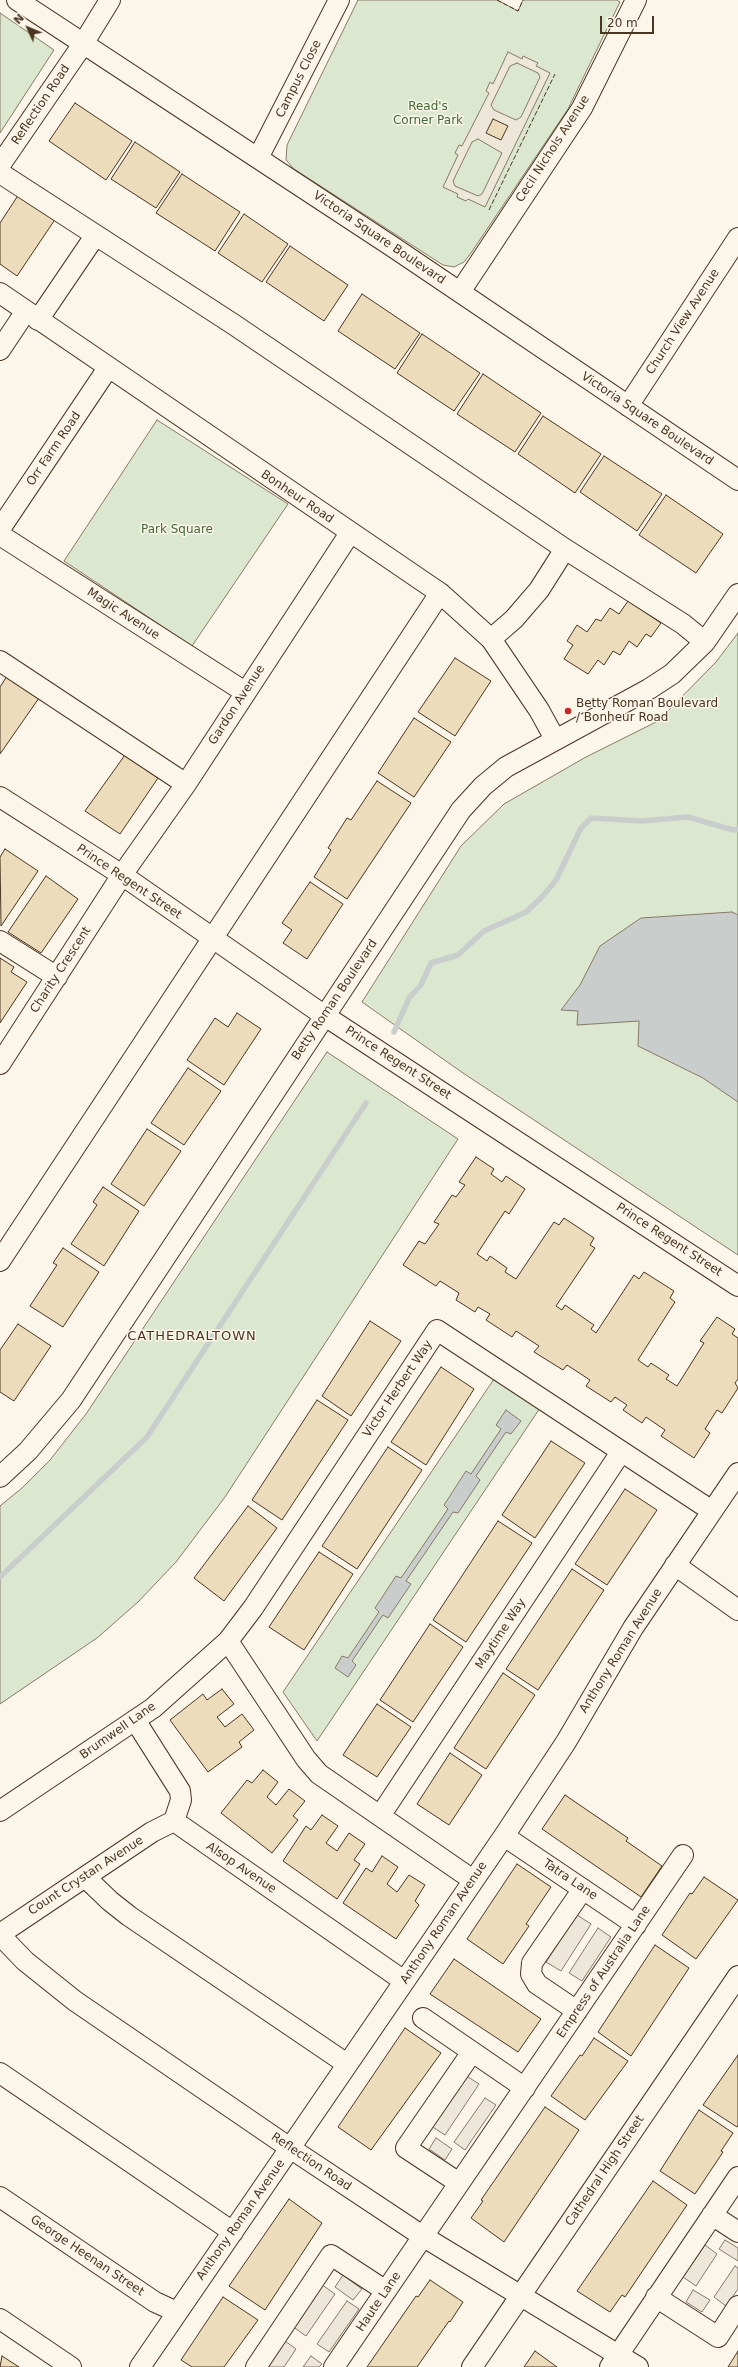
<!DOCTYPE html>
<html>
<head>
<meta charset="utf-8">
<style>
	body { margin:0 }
	#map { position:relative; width:738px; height:2367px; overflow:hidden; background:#fbf6e9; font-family:"DejaVu Sans",sans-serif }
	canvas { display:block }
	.north { position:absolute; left:8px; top:8px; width:40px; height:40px; -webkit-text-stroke:3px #fbf6e9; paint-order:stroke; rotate:314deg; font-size:11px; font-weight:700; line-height:16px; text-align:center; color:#4a3520 }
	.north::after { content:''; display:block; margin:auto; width:14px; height:18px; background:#4a3520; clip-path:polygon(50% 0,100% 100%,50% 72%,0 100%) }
	.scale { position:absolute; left:600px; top:16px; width:54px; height:18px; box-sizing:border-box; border:2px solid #4a3520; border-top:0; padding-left:5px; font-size:12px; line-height:14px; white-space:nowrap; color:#4a3520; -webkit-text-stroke:3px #fbf6e9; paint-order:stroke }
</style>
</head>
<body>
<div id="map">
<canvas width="738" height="2367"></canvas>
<div class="north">N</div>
<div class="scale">20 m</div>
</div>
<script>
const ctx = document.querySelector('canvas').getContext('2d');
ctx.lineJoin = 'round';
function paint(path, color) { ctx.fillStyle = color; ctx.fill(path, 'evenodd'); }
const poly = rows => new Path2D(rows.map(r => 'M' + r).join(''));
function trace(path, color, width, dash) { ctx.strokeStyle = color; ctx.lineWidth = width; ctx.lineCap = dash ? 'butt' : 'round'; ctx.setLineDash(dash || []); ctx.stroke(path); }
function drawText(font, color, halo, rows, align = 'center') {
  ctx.font = font + ' "DejaVu Sans",sans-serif'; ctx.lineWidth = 3; ctx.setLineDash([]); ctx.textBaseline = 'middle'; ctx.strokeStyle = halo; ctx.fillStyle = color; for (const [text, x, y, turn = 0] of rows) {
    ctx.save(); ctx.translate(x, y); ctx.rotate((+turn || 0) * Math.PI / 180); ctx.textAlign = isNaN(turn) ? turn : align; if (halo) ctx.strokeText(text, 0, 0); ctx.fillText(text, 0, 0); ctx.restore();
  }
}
const green = poly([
	[358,0,497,0,518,11,523,0,617,0,620,2,568,109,471,253,464,262,454,267,443,265,294,169,286,160,287,145,358,0],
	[0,13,54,50,0,133,0,13],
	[157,420,288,504,192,646,64,561,157,420],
	[738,633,738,1255,463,1073,362,1002,461,846,504,804,586,757,658,721,716,662,738,633],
	[327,1052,458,1139,225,1497,176,1562,138,1602,97,1638,0,1704,0,1506,22,1488,50,1460,86,1414,327,1052],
	[494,1379,540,1408,317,1741,283,1692,494,1379]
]);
paint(green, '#dce7d0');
trace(green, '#887966', 1);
const parking = poly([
	[508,52,522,59,523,56,538,63,536,66,550,73,485,207,468,199,466,201,457,197,458,194,443,187,458,155,455,153,459,145,462,146,489,93,486,91,490,82,493,84,508,52],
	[517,63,538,73,540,77,521,117,516,120,494,110,491,105,510,66,517,63],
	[478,139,502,153,482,194,478,196,455,186,453,181,472,142,478,139],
	[577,1915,591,1924,561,1971,546,1962,577,1915],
	[598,1928,611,1937,582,1981,569,1973,598,1928],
	[465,2075,479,2084,445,2135,431,2126,465,2075],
	[485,2098,496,2105,465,2150,454,2142,485,2098],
	[436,2138,452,2149,445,2160,429,2149,436,2138],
	[725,2240,738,2248,738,2261,719,2249,725,2240],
	[705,2245,717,2254,696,2286,683,2277,705,2245],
	[735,2266,738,2268,738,2289,726,2306,714,2297,735,2266],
	[343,2275,362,2289,353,2300,335,2287,343,2275],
	[321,2284,335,2294,306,2336,292,2326,321,2284],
	[693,2290,710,2300,702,2312,686,2302,693,2290],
	[347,2301,359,2309,329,2352,317,2344,347,2301],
	[285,2341,296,2349,284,2367,268,2367,285,2341],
	[311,2356,322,2364,319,2367,303,2367,311,2356]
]);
paint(parking, '#ede7d9');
trace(parking, '#887966', 1);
const water = poly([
	[732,912,738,915,738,1102,703,1078,638,1046,639,1021,577,1025,578,1011,561,1010,580,985,600,946,641,918,732,912],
	[506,1410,521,1421,511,1434,506,1432,476,1476,480,1480,458,1513,453,1512,406,1581,411,1584,388,1618,383,1615,352,1661,356,1665,348,1677,335,1668,342,1656,348,1658,379,1612,375,1608,396,1576,401,1578,448,1509,444,1505,466,1471,471,1474,501,1429,496,1425,506,1410]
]);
paint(water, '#c9cecd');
trace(water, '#887966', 1);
trace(poly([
	[394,1032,409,998,421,985,431,963,458,955,484,931,526,912,543,896,556,880,581,828,591,818,642,821,688,817,733,830,738,829],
	[0,1577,147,1437,366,1103]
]), '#c9cecd', 5.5);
const building = poly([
	[75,103,132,141,106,180,49,141,75,103],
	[493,119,508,126,501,140,486,133,493,119],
	[135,142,180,172,156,208,111,179,135,142],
	[182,174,240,212,215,251,156,213,182,174],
	[19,194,56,218,17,276,0,264,0,223,19,194],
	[244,214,288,244,262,282,218,253,244,214],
	[290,246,348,285,324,321,266,282,290,246],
	[362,294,420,333,395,369,338,331,362,294],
	[422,334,480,373,454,411,397,373,422,334],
	[483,374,541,413,515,452,457,414,483,374],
	[543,416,601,454,575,493,518,454,543,416],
	[604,456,662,494,637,531,580,492,604,456],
	[666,495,723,534,696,573,639,535,666,495],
	[628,601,661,623,651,637,646,634,637,647,629,641,620,655,613,651,604,665,598,660,588,674,564,659,573,645,567,641,577,625,587,632,596,619,601,621,610,608,619,614,628,601],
	[455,658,491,681,455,736,418,712,455,658],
	[7,676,39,698,0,754,0,687,7,676],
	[414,718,451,742,414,797,378,773,414,718],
	[125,755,158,778,120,834,85,811,125,755],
	[377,781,411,803,347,899,314,877,331,850,328,848,347,818,351,820,377,781],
	[5,849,38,871,1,926,0,857,5,849],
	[46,876,78,899,41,953,8,932,46,876],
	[310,882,343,904,307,959,283,943,292,930,282,923,310,882],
	[0,958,14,967,11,972,27,982,0,1023,0,958],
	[237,1013,261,1029,224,1085,187,1060,215,1018,228,1027,237,1013],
	[188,1068,221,1091,184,1145,151,1123,188,1068],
	[147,1129,181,1151,144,1206,111,1184,147,1129],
	[476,1157,494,1169,491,1174,502,1182,506,1176,525,1189,509,1214,505,1211,477,1254,487,1261,490,1256,507,1268,505,1272,516,1279,554,1222,559,1225,564,1218,594,1238,590,1245,595,1248,556,1306,562,1310,565,1305,594,1325,591,1329,596,1333,634,1275,639,1279,644,1272,674,1291,670,1298,675,1302,638,1360,648,1367,651,1363,669,1375,666,1379,677,1386,704,1343,700,1341,717,1317,735,1329,732,1334,738,1338,738,1379,735,1383,738,1388,722,1413,717,1410,705,1429,710,1433,694,1458,661,1436,665,1430,646,1417,642,1423,623,1410,627,1405,615,1397,611,1402,586,1386,590,1380,567,1365,563,1370,534,1352,539,1346,516,1331,512,1337,486,1320,490,1314,478,1307,475,1312,456,1300,459,1293,440,1281,436,1286,403,1265,419,1241,425,1244,439,1224,434,1222,452,1195,456,1197,465,1185,459,1182,476,1157],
	[103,1187,139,1211,104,1266,71,1244,97,1205,93,1202,103,1187],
	[63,1248,99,1272,63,1327,30,1306,57,1265,53,1263,63,1248],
	[370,1321,401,1341,351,1416,322,1396,370,1321],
	[18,1324,51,1346,14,1401,0,1392,0,1350,18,1324],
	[441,1367,474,1389,426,1465,391,1442,441,1367],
	[317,1400,348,1420,282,1520,252,1500,317,1400],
	[551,1441,585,1463,535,1538,502,1515,551,1441],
	[388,1447,422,1470,357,1569,322,1546,388,1447],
	[625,1489,657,1510,607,1585,575,1564,625,1489],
	[248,1506,277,1528,224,1601,194,1578,248,1506],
	[498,1521,532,1543,466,1642,433,1620,498,1521],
	[319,1552,353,1574,304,1650,269,1627,319,1552],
	[572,1569,604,1590,538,1690,506,1669,572,1569],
	[430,1624,463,1647,413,1722,380,1700,430,1624],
	[503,1673,535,1695,486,1769,454,1748,503,1673],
	[222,1689,234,1704,217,1717,225,1727,242,1714,254,1730,239,1742,242,1747,208,1772,170,1720,203,1694,207,1700,222,1689],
	[377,1704,411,1727,377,1777,343,1755,377,1704],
	[450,1753,482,1775,449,1825,417,1804,450,1753],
	[263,1770,278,1782,267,1797,276,1805,289,1789,305,1801,293,1816,298,1820,272,1853,221,1813,247,1780,252,1783,263,1770],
	[565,1795,628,1838,626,1841,662,1866,641,1897,542,1829,565,1795],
	[322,1815,338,1826,326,1843,337,1851,349,1833,365,1844,354,1860,360,1864,337,1899,283,1861,306,1826,311,1830,322,1815],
	[382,1856,398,1867,387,1884,397,1892,409,1875,425,1885,415,1901,419,1905,396,1939,343,1903,366,1868,372,1872,382,1856],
	[517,1864,551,1887,526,1924,529,1926,503,1964,467,1939,517,1864],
	[704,1877,738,1900,696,1959,662,1935,690,1893,692,1894,704,1877],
	[655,1945,689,1968,631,2056,598,2032,655,1945],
	[454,1959,541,2019,518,2052,430,1994,454,1959],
	[405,2028,441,2053,371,2150,338,2127,405,2028],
	[594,2038,628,2061,585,2120,551,2096,580,2055,582,2056,594,2038],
	[738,2055,738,2125,737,2127,703,2105,738,2055],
	[545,2107,579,2130,504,2242,471,2218,483,2201,481,2200,545,2107],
	[699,2110,733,2133,721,2151,723,2152,695,2194,660,2171,699,2110],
	[653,2181,687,2205,625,2297,622,2295,610,2312,577,2291,653,2181],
	[289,2199,322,2223,265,2310,229,2286,289,2199],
	[430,2280,463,2302,450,2322,449,2321,417,2367,367,2367,416,2296,418,2297,430,2280],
	[223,2297,258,2320,224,2367,192,2367,181,2360,223,2297],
	[535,2351,557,2367,524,2367,535,2351],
	[738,2351,738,2367,728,2367,738,2351],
	[2,2356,19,2367,0,2367,2,2356]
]);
paint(building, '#ecdcbc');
trace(building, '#4a3520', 1);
const minor = poly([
	[17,0,393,247,738,480],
	[258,158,339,0],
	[0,165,83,44,110,0],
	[0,173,233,324,565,549,683,624,705,642],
	[460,292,582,108,636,0],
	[0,293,440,593,491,639,539,710,555,739],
	[38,320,95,236],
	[0,350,26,311],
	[628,406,738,238],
	[0,529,108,368],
	[0,535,245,692],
	[491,639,514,619,539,590,565,549],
	[0,661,186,784],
	[0,797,122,875,325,1016,738,1286],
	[0,941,57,977],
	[0,1064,122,875,186,784,350,533],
	[0,1261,440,593],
	[0,1477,28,1451,71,1400,461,810,483,786,506,767,649,689,672,674,705,642,738,594],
	[675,1565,738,1610],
	[228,1641,306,1759,319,1774,473,1880],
	[135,1720,180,1791,181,1800,174,1821],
	[0,1811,153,1708,228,1641,253,1608,437,1330,712,1511],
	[380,1816,621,1452],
	[174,1821,404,1981],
	[504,1836,636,1925],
	[85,1877,110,1901,129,1916,347,2064],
	[0,1934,152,1832,174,1821],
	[0,1935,25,1961,75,2001,290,2148,424,2237,638,2367],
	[577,2011,537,1984,531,1974,532,1963,583,1889],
	[423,2018,525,2088],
	[0,2073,233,2232],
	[459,2183,406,2148,472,2052],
	[0,2197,155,2302,177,2312],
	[712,2215,738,2232],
	[656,2297,718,2337,738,2306],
	[0,2319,71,2367],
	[140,2367,504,1836,566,1742,633,1628,738,1473],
	[256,2367,331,2255,386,2291],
	[334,2367,683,1855],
	[472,2367,738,1976],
	[610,2367,738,2177]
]);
trace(minor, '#4a3520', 22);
trace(minor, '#fbf6e9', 20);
trace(poly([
	[497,0,518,11,523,0],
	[489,210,555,74]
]), '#4a3520', 1, [5, 2]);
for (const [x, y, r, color] of [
	[568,711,4,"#c62828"]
]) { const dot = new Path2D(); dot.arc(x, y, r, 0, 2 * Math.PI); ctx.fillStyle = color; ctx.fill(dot); trace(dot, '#fbf6e9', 1.5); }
drawText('12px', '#4a3520', '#fbf6e9', [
	["Campus Close",299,79,-63],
	["Reflection Road",41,105,-56],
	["Cecil Nichols Avenue",553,149,-57],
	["Victoria Square Boulevard",379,238,34],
	["Church View Avenue",683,322,-57],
	["Victoria Square Boulevard",647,419,34],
	["Orr Farm Road",54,449,-56],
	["Bonheur Road",297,497,34],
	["Magic Avenue",123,614,33],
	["Gardon Avenue",237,705,-57],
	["Prince Regent Street",129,882,34],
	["Charity Crescent",61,970,-57],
	["Betty Roman Boulevard",335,1000,-56],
	["Prince Regent Street",398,1063,33],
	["Prince Regent Street",669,1240,33],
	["Victor Herbert Way",398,1389,-56],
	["Maytime Way",501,1634,-57],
	["Anthony Roman Avenue",621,1651,-58],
	["Brumwell Lane",118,1731,-35],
	["Alsop Avenue",241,1868,34],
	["Count Crystan Avenue",86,1876,-33],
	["Tatra Lane",570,1880,34],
	["Anthony Roman Avenue",444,1923,-56],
	["Empress of Australia Lane",604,1972,-56],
	["Reflection Road",311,2162,34],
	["Cathedral High Street",605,2171,-56],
	["Anthony Roman Avenue",241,2220,-55],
	["George Heenan Street",87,2256,34],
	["Haute Lane",379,2302,-56]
]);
drawText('12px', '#436837', '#fbf6e9', [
	["Read's",428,107],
	["Corner Park",428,121],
	["Park Square",177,530]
]);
drawText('12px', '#4a3520', '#fbf6e9', [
	["Betty Roman Boulevard",576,704],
	["/ Bonheur Road",576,718]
], 'left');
ctx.letterSpacing = '1px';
drawText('13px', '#4a3520', '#fbf6e9', [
	["CATHEDRALTOWN",192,1337]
]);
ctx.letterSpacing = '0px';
</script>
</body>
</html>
